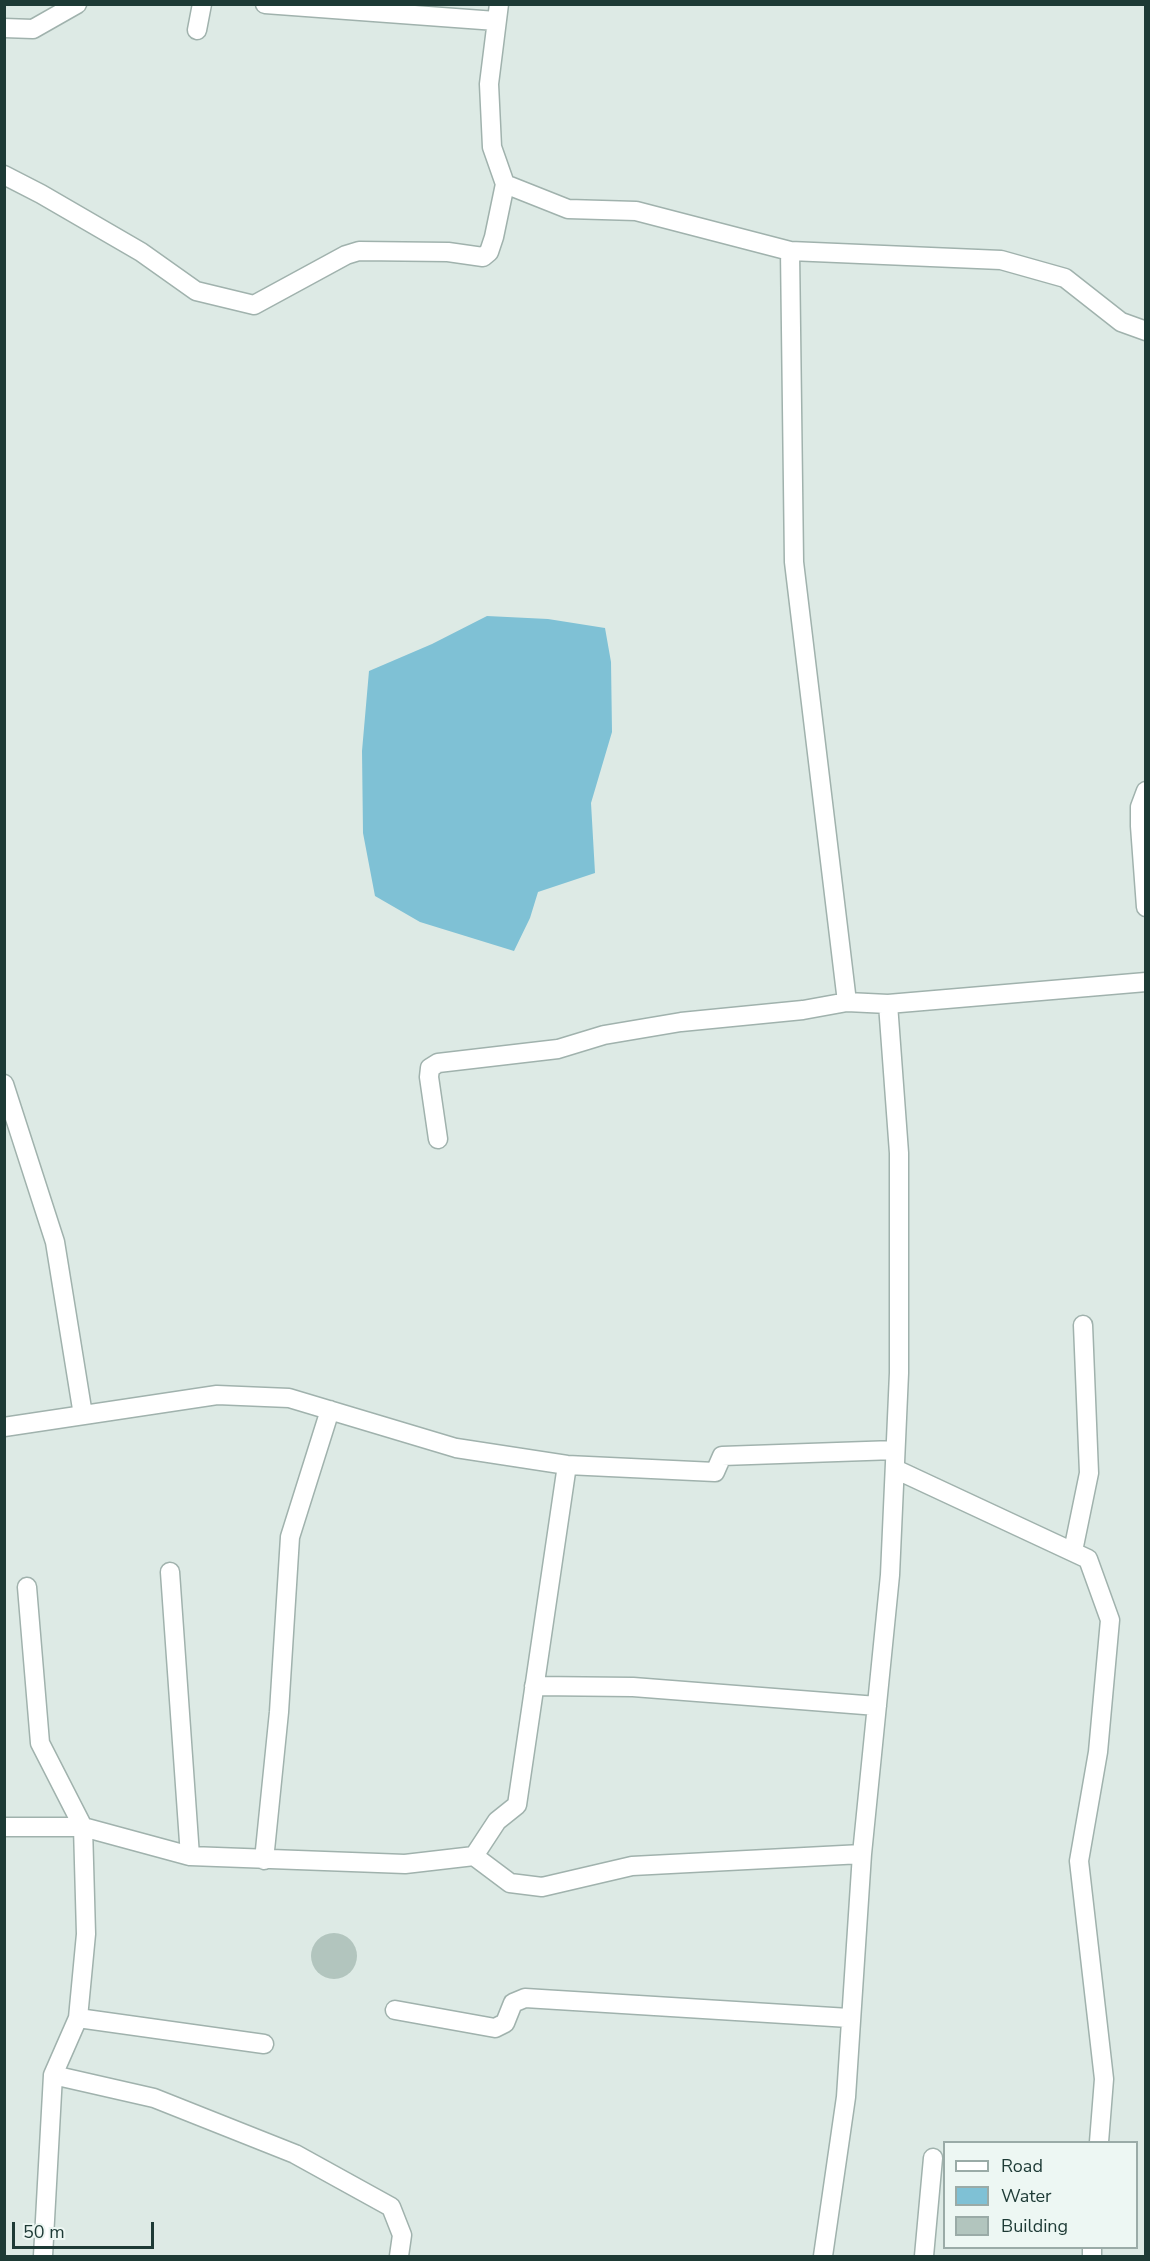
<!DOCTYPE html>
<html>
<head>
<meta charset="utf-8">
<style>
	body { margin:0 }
	#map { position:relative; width:1150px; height:2261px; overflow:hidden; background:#ddeae5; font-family:"Nunito Sans",sans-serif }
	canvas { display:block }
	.frame { position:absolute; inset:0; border:6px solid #1d3a35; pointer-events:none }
	.legend { position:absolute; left:943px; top:2141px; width:195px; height:108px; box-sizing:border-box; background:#edf7f3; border:2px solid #9aaba7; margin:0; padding:8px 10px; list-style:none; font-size:18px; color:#1d3a35 }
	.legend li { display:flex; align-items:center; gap:12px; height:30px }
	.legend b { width:30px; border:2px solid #9aaba7 }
	.scale { position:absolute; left:12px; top:2222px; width:142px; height:27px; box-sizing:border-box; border:3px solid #1d3a35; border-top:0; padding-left:8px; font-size:18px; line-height:21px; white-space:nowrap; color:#1d3a35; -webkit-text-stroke:4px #edf7f3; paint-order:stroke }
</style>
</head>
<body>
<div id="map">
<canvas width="1150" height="2261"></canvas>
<div class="frame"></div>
<ul class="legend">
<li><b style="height:8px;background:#fff"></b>Road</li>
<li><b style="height:16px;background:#7fc1d5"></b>Water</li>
<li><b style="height:16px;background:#b2c5be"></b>Building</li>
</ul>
<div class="scale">50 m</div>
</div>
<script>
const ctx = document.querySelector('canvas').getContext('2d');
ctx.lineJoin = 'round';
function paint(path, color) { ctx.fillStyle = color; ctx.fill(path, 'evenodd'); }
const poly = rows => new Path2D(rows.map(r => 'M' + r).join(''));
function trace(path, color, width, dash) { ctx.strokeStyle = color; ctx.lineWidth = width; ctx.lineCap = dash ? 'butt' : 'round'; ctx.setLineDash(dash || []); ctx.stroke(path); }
paint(poly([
	[487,616,548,619,605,628,611,662,612,732,591,803,595,873,538,892,530,918,514,951,420,922,375,896,363,833,362,751,369,671,432,644]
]), '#7fc1d5');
paint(poly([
	'311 1956a23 23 0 1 1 46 0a23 23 0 1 1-46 0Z'
]), '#b2c5be');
const street = poly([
	[265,4,496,21],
	[499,4,489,84,492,147,505,184],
	[4,28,33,29,77,4],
	[197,30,202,4],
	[4,175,41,194,141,252,196,291,254,305,346,255,359,251,448,252,483,257,489,252,494,237,505,184,568,209,636,211,790,251,1001,260,1065,278,1121,322,1146,331],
	[790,251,794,562,847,1002,888,1004,899,1153,899,1373,890,1575,862,1854,846,2097,823,2256],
	[1146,791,1140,807,1140,826,1146,907],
	[888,1004,1146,982],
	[4,1084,55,1242,83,1415],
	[438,1139,429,1077,430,1068,438,1063,558,1049,604,1035,681,1022,803,1010,847,1002],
	[4,1427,217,1395,289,1398,456,1448,567,1465,715,1472,722,1456,895,1450],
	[895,1469,1088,1559,1110,1620,1098,1752,1079,1861,1104,2079,1099,2142],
	[1073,1551,1089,1473,1083,1325],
	[170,1572,190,1856],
	[27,1587,40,1743,83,1827,86,1934,78,2018,53,2075,43,2256],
	[534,1686,633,1687,877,1706],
	[4,1827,83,1827,190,1856,405,1864,474,1856,497,1821,517,1805,567,1465],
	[474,1856,510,1883,542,1887,632,1866,862,1854],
	[264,1860,279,1712,290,1537,330,1410],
	[395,2010,495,2028,505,2023,513,2003,525,1998,849,2018],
	[78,2018,264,2044],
	[53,2075,154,2098,295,2154,391,2207,402,2235,399,2256],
	[924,2256,933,2158],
	[1092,2256,1092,2248]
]);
trace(street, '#a0b2ad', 21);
trace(street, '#fff', 18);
</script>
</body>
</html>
